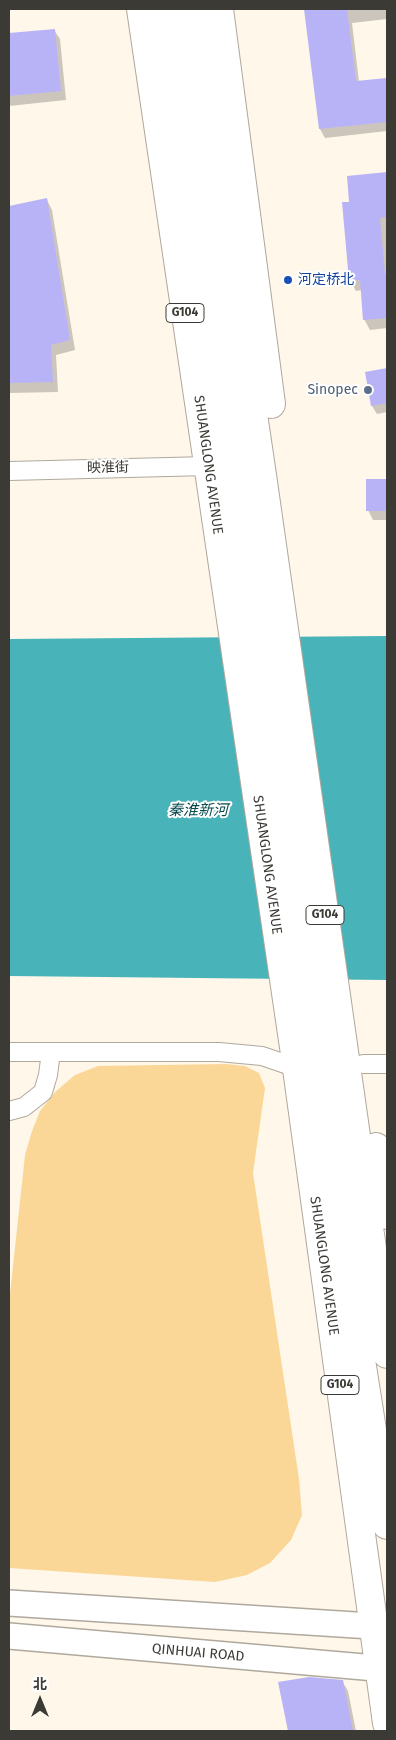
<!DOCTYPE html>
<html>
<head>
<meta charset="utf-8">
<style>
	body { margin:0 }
	#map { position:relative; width:396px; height:1740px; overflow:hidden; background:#fef7ea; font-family:"Fira Sans","Noto Sans SC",sans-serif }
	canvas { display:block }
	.frame { position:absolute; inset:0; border:10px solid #3c3a35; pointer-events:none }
	.north { position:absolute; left:15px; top:1675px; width:50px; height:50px; -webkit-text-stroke:4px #fff; paint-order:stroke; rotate:0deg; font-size:14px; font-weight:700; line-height:20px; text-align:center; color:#3c3a35 }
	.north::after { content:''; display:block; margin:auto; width:18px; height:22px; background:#3c3a35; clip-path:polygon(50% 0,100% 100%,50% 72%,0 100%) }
</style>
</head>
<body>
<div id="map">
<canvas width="396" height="1740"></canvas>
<div class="frame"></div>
<div class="north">北</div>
</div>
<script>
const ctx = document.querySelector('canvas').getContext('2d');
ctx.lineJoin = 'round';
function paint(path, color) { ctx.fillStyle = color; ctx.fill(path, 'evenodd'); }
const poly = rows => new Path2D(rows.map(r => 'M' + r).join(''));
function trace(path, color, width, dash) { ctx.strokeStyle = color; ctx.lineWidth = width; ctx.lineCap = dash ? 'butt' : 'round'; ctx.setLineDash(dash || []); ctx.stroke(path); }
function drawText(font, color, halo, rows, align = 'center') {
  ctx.font = font + ' "Fira Sans","Noto Sans SC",sans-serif'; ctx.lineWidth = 4; ctx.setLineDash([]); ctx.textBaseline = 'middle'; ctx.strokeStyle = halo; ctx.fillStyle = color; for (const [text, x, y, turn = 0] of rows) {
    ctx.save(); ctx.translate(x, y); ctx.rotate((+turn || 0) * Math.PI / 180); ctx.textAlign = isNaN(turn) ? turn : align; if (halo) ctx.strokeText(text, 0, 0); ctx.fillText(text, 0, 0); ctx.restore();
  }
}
paint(poly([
	[226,1064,245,1066,259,1073,265,1088,253,1173,299,1479,302,1515,291,1540,270,1563,247,1575,215,1582,9,1568,9,1303,25,1155,32,1131,40,1111,55,1092,75,1075,98,1066]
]), '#fad797');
paint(poly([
	[387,636,387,980,9,976,9,639]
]), '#48b3b8');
paint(poly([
	[305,9,387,9,387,19,352,23,359,82,387,79,387,131,325,138,320,129],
	[54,30,60,39,66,100,9,106,9,34],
	[387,174,387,228,386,228,387,247,387,328,370,330,364,319,362,290,356,291,350,280,350,203,348,177],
	[47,200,52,210,75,350,56,355,58,392,9,393,9,207],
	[387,370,387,412,377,414,372,406,367,373],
	[368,480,387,480,387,520,373,520,368,510],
	[342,1681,348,1691,356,1731,289,1731,280,1683]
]), '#0003');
paint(poly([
	[304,9,347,9,356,81,387,78,387,122,319,129],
	[55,29,61,91,9,96,9,33],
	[387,172,387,217,380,218,385,274,387,274,387,318,363,320,360,280,349,281,342,202,349,202,347,176],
	[47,198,70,340,51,345,53,382,9,383,9,206],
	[387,368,387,403,371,406,365,372],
	[366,479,387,479,387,511,366,511],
	[309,1677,343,1680,353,1731,288,1731,278,1682]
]), '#b8b2f7');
const street = poly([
	[9,471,208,466],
	[9,1052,219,1052,262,1056,297,1068],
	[363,1064,387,1064],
	[9,1111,24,1107,43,1092,48,1075,51,1052]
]);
const secondary = poly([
	[9,1603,387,1627],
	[9,1636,387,1669]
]);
const highway = poly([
	[141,9,294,1047,387,1723],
	[166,9,238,476,355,1322,387,1525],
	[193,9,262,475,387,1354],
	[219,9,271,404],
	[376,1147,387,1215]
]);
trace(street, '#afa99d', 20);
trace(secondary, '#afa99d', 28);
trace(highway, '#afa99d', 30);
trace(street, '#fff', 18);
trace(secondary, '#fff', 25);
trace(highway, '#fff', 28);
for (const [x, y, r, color] of [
	[288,280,5,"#1a4fb4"],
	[368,390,5,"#5c6f8a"]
]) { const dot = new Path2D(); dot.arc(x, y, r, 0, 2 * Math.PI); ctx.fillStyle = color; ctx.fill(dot); trace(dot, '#fff', 2); }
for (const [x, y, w] of [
	[185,313,38],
	[325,915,38],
	[340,1385,38]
]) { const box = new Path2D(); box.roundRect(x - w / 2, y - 9.5, w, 19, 4); ctx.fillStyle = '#fff'; ctx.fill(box); trace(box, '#3c3a35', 1); }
drawText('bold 12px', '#3c3a35', null, [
	["G104",185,313],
	["G104",325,915],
	["G104",340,1385]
]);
drawText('14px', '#164399', '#fff', [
	["河定桥北",298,280]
], 'left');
drawText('14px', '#4e5e75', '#fff', [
	["Sinopec",358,390]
], 'right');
drawText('14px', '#3c3a35', '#fff', [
	["SHUANGLONG AVENUE",208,465,82],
	["映淮街",108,468,-1],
	["SHUANGLONG AVENUE",267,865,82],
	["SHUANGLONG AVENUE",324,1266,82],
	["QINHUAI ROAD",198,1653,5]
]);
drawText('italic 15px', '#074a4c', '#fff', [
	["秦淮新河",198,811]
]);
</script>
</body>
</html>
